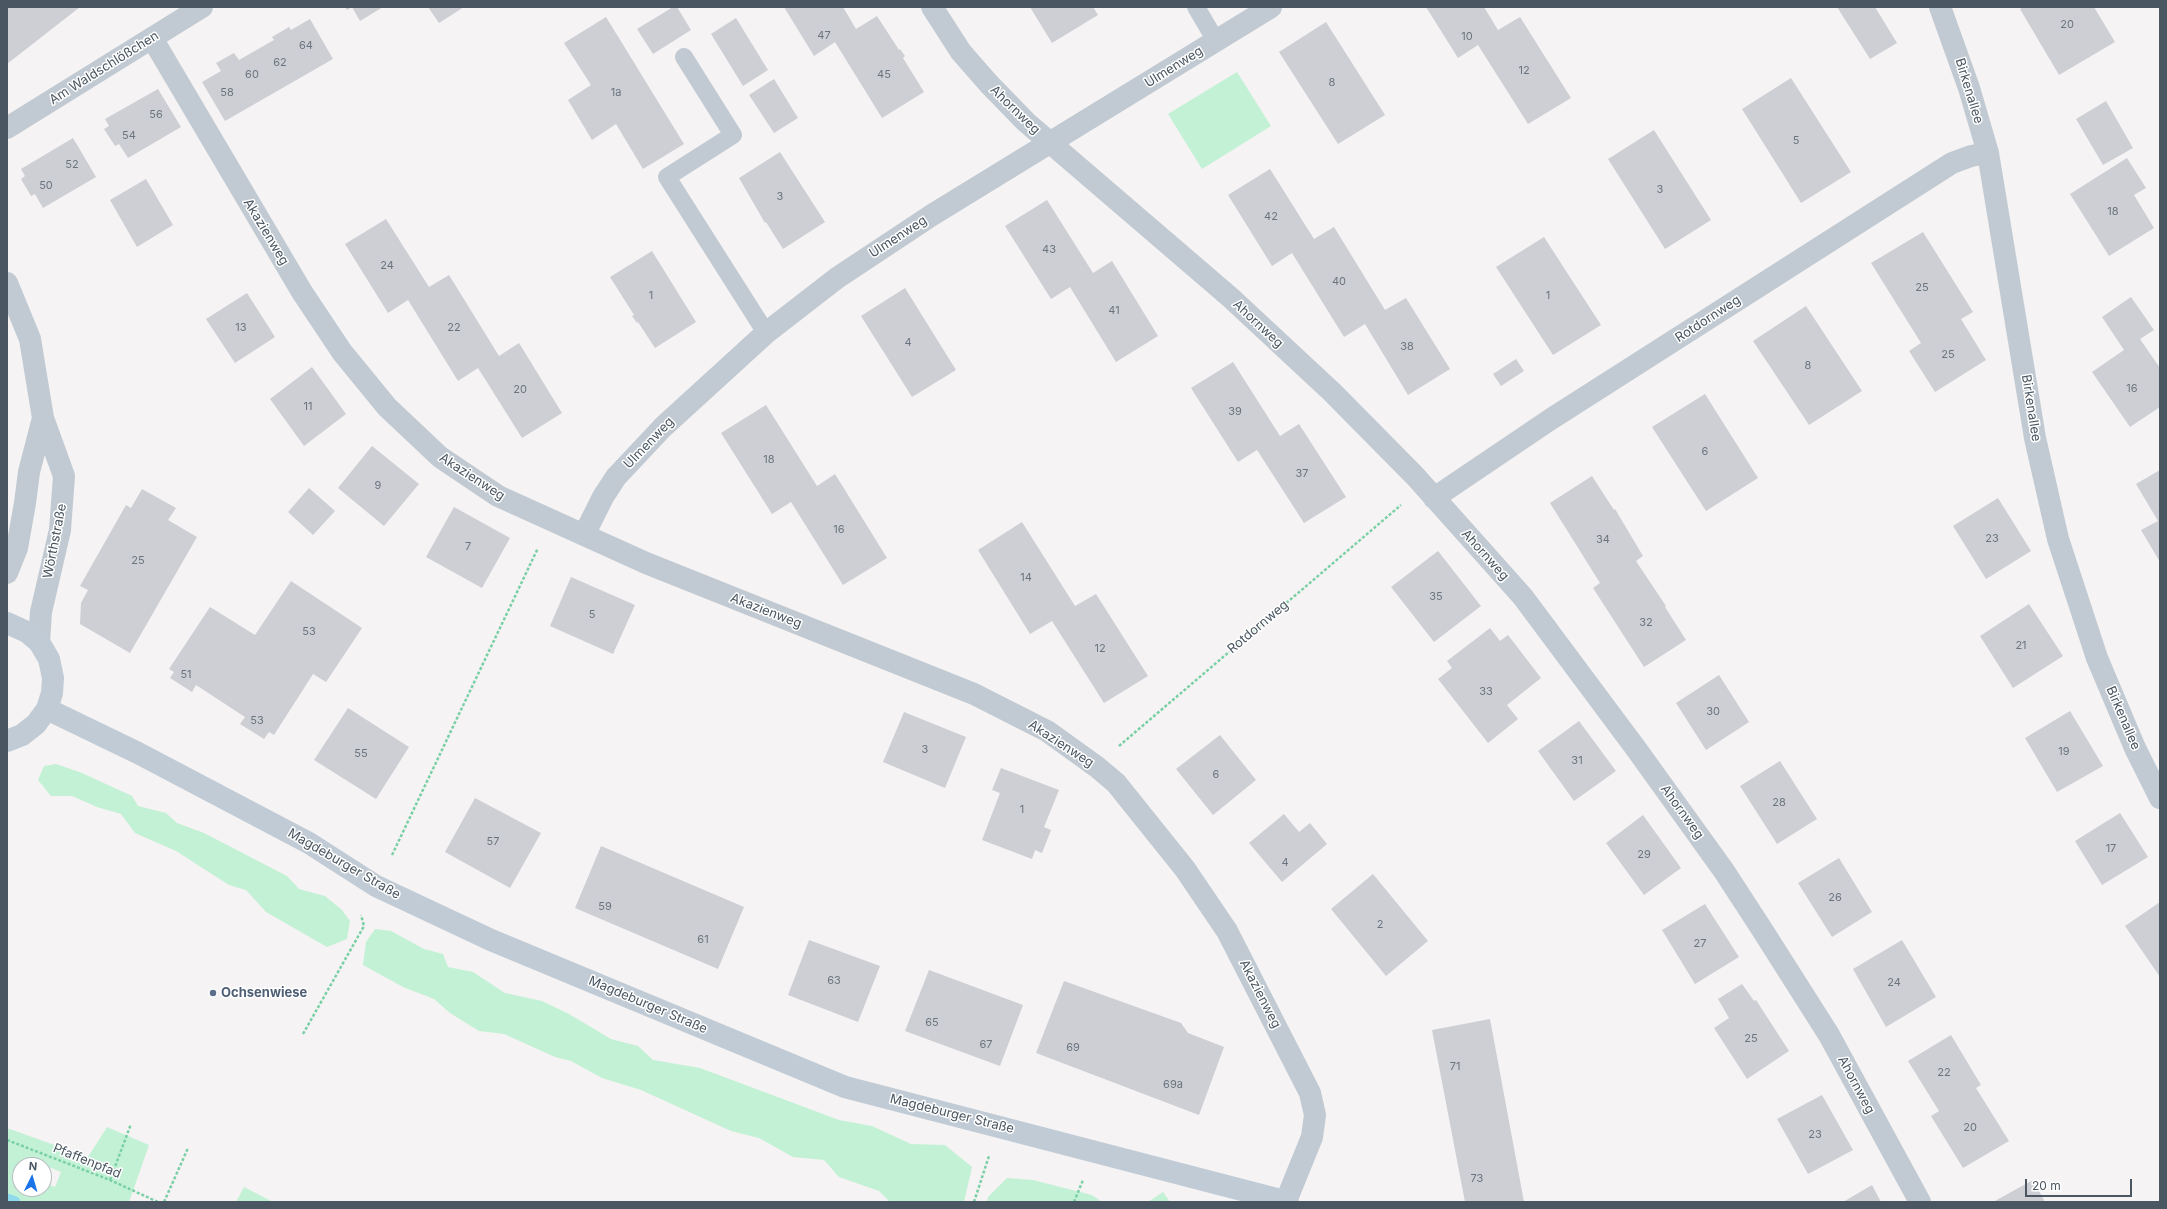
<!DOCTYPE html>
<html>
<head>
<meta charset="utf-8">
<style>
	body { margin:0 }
	#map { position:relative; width:2167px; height:1209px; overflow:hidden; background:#f5f3f3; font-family:Inter,sans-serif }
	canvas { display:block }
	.frame { position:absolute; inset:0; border:8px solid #4a5661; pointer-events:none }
	.north { position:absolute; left:12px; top:1157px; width:40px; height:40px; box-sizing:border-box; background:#fff; border:1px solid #b7bbc0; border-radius:50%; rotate:5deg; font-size:11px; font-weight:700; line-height:16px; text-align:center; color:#4a5661 }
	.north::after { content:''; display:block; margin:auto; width:14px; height:18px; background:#1a73e8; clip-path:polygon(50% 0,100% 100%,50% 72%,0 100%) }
	.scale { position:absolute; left:2025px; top:1179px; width:107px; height:18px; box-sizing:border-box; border:2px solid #4a5661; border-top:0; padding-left:5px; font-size:12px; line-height:14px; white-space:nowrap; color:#4a5661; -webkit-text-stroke:3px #fff; paint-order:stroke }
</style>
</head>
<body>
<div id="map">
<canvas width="2167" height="1209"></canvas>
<div class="frame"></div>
<div class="north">N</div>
<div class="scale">20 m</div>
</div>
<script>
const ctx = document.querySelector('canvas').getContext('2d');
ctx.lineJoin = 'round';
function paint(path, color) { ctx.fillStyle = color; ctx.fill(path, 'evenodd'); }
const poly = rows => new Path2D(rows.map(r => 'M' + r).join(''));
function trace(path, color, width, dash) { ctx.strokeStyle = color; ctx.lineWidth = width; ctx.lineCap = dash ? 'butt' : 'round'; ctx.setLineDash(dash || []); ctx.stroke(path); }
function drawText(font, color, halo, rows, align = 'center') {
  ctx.font = font + ' Inter,sans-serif'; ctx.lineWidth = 3; ctx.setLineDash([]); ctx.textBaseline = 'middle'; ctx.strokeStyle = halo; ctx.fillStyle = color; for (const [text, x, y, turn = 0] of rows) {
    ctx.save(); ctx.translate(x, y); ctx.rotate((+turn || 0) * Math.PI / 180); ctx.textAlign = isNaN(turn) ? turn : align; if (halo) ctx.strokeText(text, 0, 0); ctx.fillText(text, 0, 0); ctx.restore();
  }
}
paint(poly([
	[1237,72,1271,126,1202,169,1168,114],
	[56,764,82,773,132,796,138,806,166,813,177,823,204,833,287,876,299,889,325,896,342,910,350,921,347,939,327,947,266,912,246,890,229,885,176,851,135,833,121,814,97,807,72,796,51,796,38,780,44,766],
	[375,929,391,931,424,949,443,954,448,967,473,972,505,993,542,1001,569,1014,611,1039,638,1046,653,1060,700,1068,839,1120,872,1126,911,1144,945,1145,972,1167,964,1202,890,1202,879,1191,839,1177,824,1160,793,1157,759,1138,731,1131,641,1090,602,1078,571,1061,555,1057,504,1034,479,1031,450,1013,434,999,403,987,363,965,366,942],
	[107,1127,149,1145,129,1202,7,1202,7,1128,88,1157],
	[20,1165,44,1165,61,1172,55,1187,44,1183,44,1189,20,1189],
	[1007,1178,1033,1180,1092,1195,1102,1202,987,1202,988,1197],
	[244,1187,273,1202,236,1202],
	[1163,1192,1170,1202,1148,1202]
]), '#c3f1d5');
trace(poly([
	[7,1199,15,1202]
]), '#90daee', 11);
paint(poly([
	[7,7,80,7,7,64],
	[345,7,383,7,360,21,352,7,347,10],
	[428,7,464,7,439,23],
	[673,7,677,7,691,30,653,54,637,29],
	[784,7,843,7,856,29,877,16,899,50,900,49,905,56,903,58,924,92,882,118,835,42,814,56],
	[1030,7,1093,7,1098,15,1052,43],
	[1426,7,1484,7,1498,30,1520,17,1571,98,1528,124,1478,45,1458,58],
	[1837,7,1875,7,1897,43,1870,59],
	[2023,7,2094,7,2115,42,2059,75,2020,9],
	[606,17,684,144,643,169,616,124,592,140,568,100,591,85,564,43],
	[736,18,768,70,743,86,711,34],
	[310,19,333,59,225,121,202,82,221,71,216,63,234,53,239,60,274,40,272,37,289,27,291,30],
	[1326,22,1385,115,1338,144,1279,52],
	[1791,78,1851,172,1801,203,1742,109],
	[774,79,798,118,774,133,749,95],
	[158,89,181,127,128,158,119,144,115,146,104,129,109,126,105,119],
	[2106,101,2133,148,2103,165,2076,119],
	[1654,130,1711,220,1665,249,1608,159],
	[73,138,96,177,43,208,35,194,31,196,21,179,25,176,21,169],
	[780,152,825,222,783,249,766,222,765,223,739,178],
	[2127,158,2146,188,2134,195,2154,228,2109,256,2070,194],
	[1270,169,1314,239,1334,227,1385,310,1406,298,1450,369,1408,395,1365,324,1344,337,1292,253,1272,266,1228,195],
	[146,179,173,225,137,247,110,200],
	[1047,200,1093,273,1112,261,1158,336,1116,362,1070,287,1051,299,1005,226],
	[386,219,429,287,449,275,499,356,519,343,562,413,522,438,478,368,458,381,408,300,388,313,345,244],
	[1923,232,1973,312,1961,319,1986,360,1935,392,1909,351,1921,343,1871,263],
	[1544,237,1601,325,1553,355,1496,267],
	[652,251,696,322,655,348,638,322,637,323,632,316,634,315,610,277],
	[905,288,956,370,912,397,861,316],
	[247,293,275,337,235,363,206,319],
	[2131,297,2154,330,2140,339,2160,368,2160,407,2130,427,2092,372,2124,350,2102,317],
	[1806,306,1862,391,1809,425,1753,341],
	[1516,359,1524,371,1501,386,1493,374],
	[1233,362,1280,436,1299,424,1346,497,1304,523,1257,450,1238,462,1191,388],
	[312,367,346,414,304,446,270,399],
	[1705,394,1758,478,1706,511,1652,427],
	[766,405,817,486,835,474,887,558,843,585,791,502,772,514,721,433],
	[372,446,419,484,384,526,338,488],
	[2160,470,2160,562,2141,530,2158,521,2136,484],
	[1592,476,1614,510,1615,509,1643,556,1636,561,1666,606,1665,607,1686,640,1644,667,1593,588,1600,583,1550,503],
	[309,488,335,511,313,535,288,512],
	[142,489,176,508,168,520,197,537,130,653,80,624,81,603,88,590,80,586,126,505,131,508],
	[1998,498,2031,551,1986,579,1953,526],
	[454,507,510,538,482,588,426,557],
	[1022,522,1075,606,1096,594,1148,676,1104,703,1052,621,1030,634,978,550],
	[1438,551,1481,606,1434,642,1391,587],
	[571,577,635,605,613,654,550,626],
	[291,581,362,628,326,682,313,674,274,735,269,732,264,739,240,724,245,717,196,685,192,692,170,678,174,672,169,669,210,607,255,635],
	[2029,604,2063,656,2013,688,1980,636],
	[1490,628,1500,641,1508,635,1541,678,1507,705,1518,719,1488,743,1438,679,1452,668,1447,661],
	[1719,675,1749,722,1706,750,1676,703],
	[348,708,409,747,376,799,314,760],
	[2070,711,2103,766,2057,792,2025,738],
	[904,712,966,737,945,788,883,762],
	[1579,721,1616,771,1574,801,1538,751],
	[1220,735,1256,780,1213,815,1176,769],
	[1780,761,1817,819,1777,844,1740,786],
	[1001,768,1059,790,1044,827,1051,830,1042,853,1035,850,1032,859,982,840,1000,793,992,790],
	[475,798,541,833,510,888,445,852],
	[2120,813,2148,857,2102,885,2075,841],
	[1284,814,1299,832,1310,823,1327,844,1282,882,1249,843],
	[1643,815,1681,868,1644,895,1606,843],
	[601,846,744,907,718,969,575,908],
	[1839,858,1872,912,1832,937,1798,883],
	[1373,874,1428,941,1386,976,1331,909],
	[2160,902,2160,977,2125,926],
	[1705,904,1739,957,1695,984,1662,930],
	[809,940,880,966,858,1022,788,995],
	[1902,940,1936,997,1886,1027,1853,969],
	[929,970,1023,1005,1000,1066,905,1031],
	[1064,981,1181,1023,1188,1033,1224,1047,1199,1115,1036,1053],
	[1742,984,1754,1001,1756,1000,1789,1051,1747,1079,1714,1028,1729,1018,1718,999],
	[1490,1019,1524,1202,1465,1202,1432,1030],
	[1951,1035,1981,1085,1976,1088,2009,1141,1963,1168,1931,1116,1939,1111,1908,1061],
	[1822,1095,1853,1150,1808,1174,1777,1119],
	[2033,1180,2045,1202,1993,1202],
	[1872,1185,1881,1202,1843,1202]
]), '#cdcfd5');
trace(poly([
	[1119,746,1401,505],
	[392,855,538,548],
	[303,1034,364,926,361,915],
	[7,1140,110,1180,158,1202],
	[110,1180,131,1124],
	[164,1202,188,1148],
	[974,1202,989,1156],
	[1074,1202,1083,1180]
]), '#7ad0a6', 2.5, [3, 2]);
trace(poly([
	[1196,7,1216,41],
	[684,57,733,135,667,177,766,333]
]), '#c1cad2', 18);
trace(poly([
	[932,7,961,52,989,84,1026,122,1231,298,1332,392,1415,476,1523,597,1637,750,1724,871,1763,931,1829,1035,1920,1202],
	[1940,7,1969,88,1988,153,2035,438,2058,539,2097,658,2135,748,2160,798],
	[152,38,302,292,342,352,387,407,440,457,498,496,646,563,974,694,1047,731,1097,767,1116,783,1185,869,1227,931,1310,1093,1315,1115,1312,1137,1286,1201],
	[7,128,202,7],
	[7,283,30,339,43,418,64,476,60,530,41,612,39,642],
	[1434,498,1551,419,1952,163,1971,156,1988,153],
	[584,535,603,497,616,477,663,427,766,333,837,278,932,215,1271,7],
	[7,573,17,548,25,503,29,472,43,418]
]), '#c1cad2', 22);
trace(poly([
	[7,623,27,632,39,642,49,659,53,678,52,693,47,709,36,724,22,735,7,741],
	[47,709,138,753,309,843,376,886,491,940,845,1087,1288,1202]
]), '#c1cbd6', 22);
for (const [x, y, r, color] of [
	[213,993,4,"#5c6f8a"]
]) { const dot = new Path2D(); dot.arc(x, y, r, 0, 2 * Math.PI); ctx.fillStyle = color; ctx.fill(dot); trace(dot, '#fff', 1.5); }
drawText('11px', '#6b747e', null, [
	["20",2067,25],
	["47",824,36],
	["10",1467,37],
	["64",306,46],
	["62",280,63],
	["12",1524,71],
	["60",252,75],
	["45",884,75],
	["8",1332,83],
	["58",227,93],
	["1a",616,93],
	["56",156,115],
	["54",129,136],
	["5",1796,141],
	["52",72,165],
	["50",46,186],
	["3",1660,190],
	["3",780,197],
	["18",2113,212],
	["42",1271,217],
	["43",1049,250],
	["24",387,266],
	["40",1339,282],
	["25",1922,288],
	["1",651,296],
	["1",1548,296],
	["41",1114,311],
	["13",241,328],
	["22",454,328],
	["4",908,343],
	["38",1407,347],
	["25",1948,355],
	["8",1808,366],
	["16",2132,389],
	["20",520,390],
	["11",308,407],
	["39",1235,412],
	["6",1705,452],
	["18",769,460],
	["37",1302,474],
	["9",378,486],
	["16",839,530],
	["23",1992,539],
	["34",1603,540],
	["7",468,547],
	["25",138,561],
	["14",1026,578],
	["35",1436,597],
	["5",592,615],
	["32",1646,623],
	["53",309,632],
	["21",2021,646],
	["12",1100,649],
	["51",186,675],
	["33",1486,692],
	["30",1713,712],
	["53",257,721],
	["3",925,750],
	["19",2064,752],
	["55",361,754],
	["31",1577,761],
	["6",1216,775],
	["28",1779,803],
	["1",1022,810],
	["57",493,842],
	["17",2111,849],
	["29",1644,855],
	["4",1285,863],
	["26",1835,898],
	["59",605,907],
	["2",1380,925],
	["61",703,940],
	["27",1700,944],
	["63",834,981],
	["24",1894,983],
	["65",932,1023],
	["25",1751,1039],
	["67",986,1045],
	["69",1073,1048],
	["71",1455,1067],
	["22",1944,1073],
	["69a",1173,1085],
	["20",1970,1128],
	["23",1815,1135],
	["73",1477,1179]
]);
drawText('13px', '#4a5661', '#fff', [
	["Ulmenweg",1174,67,-32],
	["Am Waldschlößchen",104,68,-32],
	["Birkenallee",1969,91,73],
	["Ahornweg",1015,110,44],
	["Akazienweg",266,232,59],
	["Ulmenweg",898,237,-33],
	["Rotdornweg",1708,319,-33],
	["Ahornweg",1258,324,43],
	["Birkenallee",2031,408,81],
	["Ulmenweg",649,443,-46],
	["Akazienweg",472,477,33],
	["Wörthstraße",55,541,-79],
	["Ahornweg",1485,555,48],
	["Akazienweg",766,611,21],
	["Rotdornweg",1258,627,-40],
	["Birkenallee",2123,718,67],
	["Akazienweg",1061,744,33],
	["Ahornweg",1682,812,54],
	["Magdeburger Straße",344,864,30],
	["Akazienweg",1260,994,63],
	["Magdeburger Straße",648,1005,23],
	["Ahornweg",1856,1085,62],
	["Magdeburger Straße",952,1114,14],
	["Pfaffenpfad",87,1161,22]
]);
drawText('bold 13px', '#4e5e75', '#fff', [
	["Ochsenwiese",221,993]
], 'left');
</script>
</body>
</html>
